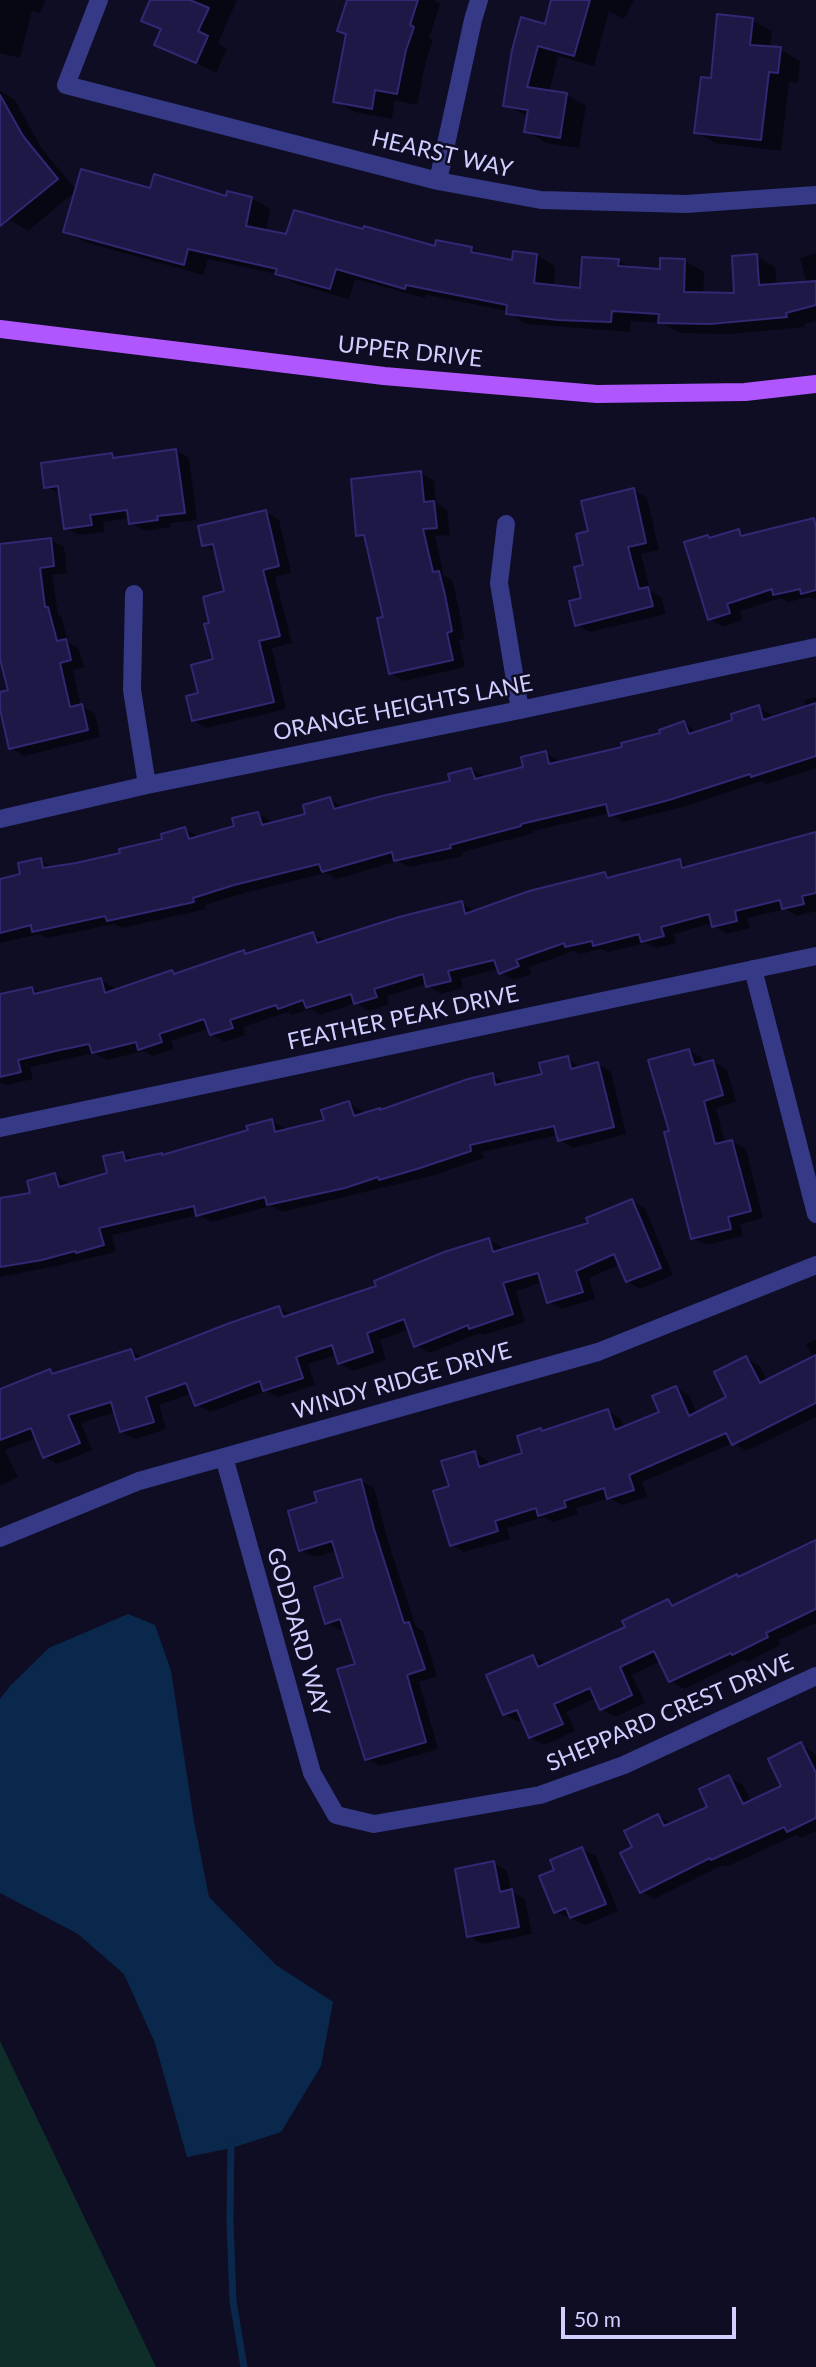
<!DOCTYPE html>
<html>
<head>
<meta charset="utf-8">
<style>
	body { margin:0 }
	#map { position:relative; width:816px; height:2367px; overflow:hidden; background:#0e0d24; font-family:Lato,sans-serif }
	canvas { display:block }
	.scale { position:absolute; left:561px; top:2307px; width:175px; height:32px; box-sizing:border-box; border:4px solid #d0cfff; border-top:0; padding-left:9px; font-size:21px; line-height:24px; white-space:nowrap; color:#d0cfff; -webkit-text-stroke:5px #0e0d24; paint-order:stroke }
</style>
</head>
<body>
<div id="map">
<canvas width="816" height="2367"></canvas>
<div class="scale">50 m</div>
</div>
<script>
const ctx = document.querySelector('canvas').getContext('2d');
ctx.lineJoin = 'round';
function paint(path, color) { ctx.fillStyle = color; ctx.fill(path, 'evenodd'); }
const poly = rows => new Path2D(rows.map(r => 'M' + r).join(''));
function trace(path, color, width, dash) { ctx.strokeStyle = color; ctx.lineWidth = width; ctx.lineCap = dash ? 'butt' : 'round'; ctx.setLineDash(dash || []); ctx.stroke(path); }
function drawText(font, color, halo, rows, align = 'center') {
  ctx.font = font + ' Lato,sans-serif'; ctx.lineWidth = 5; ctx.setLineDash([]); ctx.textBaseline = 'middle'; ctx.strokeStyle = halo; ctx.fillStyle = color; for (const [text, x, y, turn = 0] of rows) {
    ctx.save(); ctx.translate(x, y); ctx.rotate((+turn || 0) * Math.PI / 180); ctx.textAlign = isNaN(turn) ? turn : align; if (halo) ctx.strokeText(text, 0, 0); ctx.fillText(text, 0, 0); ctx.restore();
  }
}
paint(poly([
	[0,2041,156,2367,0,2367]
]), '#0f2e2a');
paint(poly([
	[128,1614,155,1625,171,1671,194,1821,209,1897,276,1965,333,2002,321,2066,281,2132,232,2148,187,2157,155,2043,124,1974,78,1934,0,1893,0,1699,10,1686,49,1648]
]), '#0a284b');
paint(poly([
	[0,0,46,0,39,13,32,10,20,58,0,53],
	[152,0,237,0,218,43,227,49,216,73,157,44,163,31,144,20],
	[348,0,433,0,440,4,429,38,433,40,426,61,417,105,395,100,392,119,355,112,335,101,347,35,339,30],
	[553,0,634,0,624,19,609,11,594,66,558,56,549,92,567,95,586,106,579,148,546,143,526,131,529,117,505,105,546,26],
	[752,20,772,31,770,48,780,49,800,61,798,83,789,82,781,151,716,143,696,132,712,80],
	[0,91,15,100,42,149,76,190,151,190,251,198,270,209,266,232,288,236,471,248,485,256,514,262,536,255,555,266,554,286,582,290,618,260,633,269,662,270,685,261,704,272,703,294,736,295,756,256,775,267,777,285,807,283,800,258,816,253,816,321,805,324,805,327,730,334,679,333,662,323,631,321,630,332,527,324,508,313,508,311,426,295,425,298,355,279,349,299,296,284,281,275,208,259,203,275,85,242,65,231,76,191,28,231,8,219,0,209],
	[176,450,189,458,197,520,170,523,170,527,144,531,131,523,130,518,103,522,104,532,79,535,66,528,61,494,46,487,112,455,119,458],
	[421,473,434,481,436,503,447,510,450,535,435,536,444,576,452,580,458,604,464,639,459,640,465,667,404,681,390,673,385,618,367,540,358,535],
	[634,490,647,498,659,550,641,554,650,590,661,597,666,614,590,632,576,624,583,599,585,566,590,532],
	[266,512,279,520,291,573,275,577,292,643,272,648,286,709,206,728,193,720,200,694,215,661,211,625,226,593,217,552,204,545],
	[816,519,816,600,809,597,788,602,781,598,740,611,742,620,723,627,710,619,708,537,712,539,739,531,748,536],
	[51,540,64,547,67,573,52,575,58,614,61,616,68,642,79,649,84,667,73,670,81,706,95,714,100,737,24,756,11,748,0,701,0,694,10,692,0,651,0,546],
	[816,697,816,768,766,784,762,781,683,807,623,822,610,813,533,831,534,833,462,852,463,856,409,867,398,861,336,879,326,873,248,892,205,905,206,909,122,928,114,924,47,938,39,934,0,943,0,881,22,876,40,860,54,868,122,855,164,840,185,829,199,837,236,827,258,814,271,821,272,824,307,815,330,799,343,807,452,783,471,769,485,777,525,768,546,753,559,761,560,764,624,748,662,735,684,723,698,733,735,721,758,707,772,715,773,719,807,708,804,700],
	[816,833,816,911,797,916,785,909,747,918,750,928,727,934,714,926,713,923,674,934,676,943,656,948,646,943,608,952,601,949,580,954,574,951,529,967,531,974,514,980,500,972,499,969,461,978,463,988,441,994,428,986,427,984,387,996,389,1004,369,1011,356,1003,320,1015,311,1009,292,1015,288,1012,243,1027,245,1035,224,1042,211,1034,209,1028,171,1041,174,1049,153,1056,143,1051,107,1060,94,1053,30,1067,33,1079,7,1085,0,1082,0,996,32,988,42,994,101,980,114,988,115,991,172,972,177,975,244,952,249,955,313,934,327,942,462,903,475,911,605,873,613,878,679,861,690,868],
	[689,1050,702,1058,704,1064,713,1062,727,1069,736,1102,716,1108,725,1143,732,1141,746,1149,763,1218,740,1224,743,1236,706,1245,693,1238,671,1132],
	[567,1058,581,1068,598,1064,611,1072,626,1134,573,1148,560,1140,558,1135,482,1152,484,1158,431,1176,282,1212,271,1206,211,1222,199,1215,112,1235,116,1252,56,1266,0,1277,0,1200,32,1194,55,1175,68,1183,69,1186,109,1175,123,1153,136,1161,165,1157,250,1131,272,1121,285,1128,286,1131,326,1121,349,1103,362,1111,364,1115,382,1111,493,1075,507,1084,544,1075],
	[632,1201,645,1208,673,1275,640,1289,627,1281,619,1265,589,1278,595,1299,562,1309,549,1302,543,1282,516,1291,525,1322,484,1335,480,1333,429,1353,416,1345,410,1329,380,1340,386,1360,353,1371,339,1363,337,1355,308,1364,315,1385,278,1397,267,1391,210,1412,196,1404,192,1393,159,1405,166,1429,135,1439,121,1431,115,1412,81,1423,92,1450,58,1464,44,1457,37,1438,5,1450,18,1477,0,1486,0,1391,50,1371,56,1375,131,1351,144,1358,279,1308,292,1315,379,1287,488,1240,502,1247,503,1250,591,1224],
	[816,1339,816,1417,746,1451,733,1443,642,1482,647,1497,622,1505,609,1498,576,1508,578,1514,553,1522,544,1517,507,1528,510,1539,464,1552,451,1544,451,1487,475,1453,488,1461,489,1466,525,1455,541,1430,544,1432,608,1411,621,1419,624,1428,661,1413,676,1388,689,1395,697,1414,728,1398,746,1358,760,1366,767,1381,813,1358,806,1344],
	[361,1481,374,1488,387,1538,416,1627,423,1631,437,1676,419,1682,438,1749,380,1766,367,1759,357,1665,345,1629,340,1630,327,1623,345,1578,337,1551,314,1557,300,1550,319,1503],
	[816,1542,816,1623,778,1640,780,1645,747,1662,744,1660,684,1689,671,1681,661,1661,632,1675,645,1703,615,1717,601,1709,596,1698,566,1712,575,1731,544,1745,530,1737,523,1720,518,1722,504,1714,533,1657,546,1664,627,1628,668,1601,677,1606],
	[801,1744,816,1755,816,1831,801,1838,796,1835,726,1867,723,1865,654,1899,641,1891,635,1848,658,1816,671,1823,710,1808,729,1777,743,1785,751,1802,783,1787],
	[582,1849,596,1856,618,1911,585,1925,556,1912,556,1871],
	[494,1863,507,1871,511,1891,525,1899,532,1934,482,1944,469,1936]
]), '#0007');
trace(poly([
	[231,2141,230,2221,233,2301,244,2367]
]), '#0a284b', 7);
const building = poly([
	[150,0,190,0,209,8,198,31,208,36,196,63,154,45,161,29,141,21,150,0],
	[347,0,418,0,410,25,414,27,406,50,397,94,375,90,372,109,333,102,346,34,337,31,347,0],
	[551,0,590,0,574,56,538,46,527,87,567,93,560,138,524,132,528,110,503,106,512,50,521,17,545,24,551,0],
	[717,14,753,18,750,45,781,47,778,73,769,72,761,140,694,133,701,77,711,78,717,14],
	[0,95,23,136,58,179,0,226,0,95],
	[81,169,150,188,154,174,226,196,227,191,252,197,246,226,286,234,294,210,363,229,364,226,435,246,436,240,472,247,471,252,512,260,513,251,537,254,534,283,580,288,582,257,619,259,618,266,660,269,660,258,685,259,684,292,734,293,732,256,757,254,759,285,816,281,816,305,786,313,787,317,710,324,658,323,659,314,612,311,611,322,558,320,506,314,507,305,406,285,405,289,336,269,330,289,275,274,277,269,188,249,184,265,63,232,81,169],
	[176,449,185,513,157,516,158,520,129,524,127,510,90,515,92,525,64,529,58,486,44,488,41,463,112,453,113,458,176,449],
	[421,471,424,502,434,501,437,528,423,529,433,572,439,571,445,595,452,631,447,633,453,660,389,674,377,618,383,617,364,535,356,536,351,479,421,471],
	[634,488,646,543,628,547,639,589,648,587,653,606,575,626,569,601,581,598,574,567,583,565,576,534,588,531,581,501,634,488],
	[266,510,279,566,263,570,280,636,259,641,274,702,192,721,186,696,198,693,191,665,213,659,204,624,209,623,203,597,224,591,213,544,202,546,198,526,266,510],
	[814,518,816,528,816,590,801,594,800,589,773,595,772,589,727,604,730,613,708,620,684,542,708,535,709,538,739,529,741,536,814,518],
	[51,538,54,566,40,568,45,607,48,607,57,641,66,639,71,660,60,663,70,707,82,704,88,730,9,749,0,709,0,692,8,690,0,659,0,544,51,538],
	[816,703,816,756,751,777,750,774,669,800,609,816,606,804,521,824,521,826,450,845,451,848,394,861,392,852,322,872,319,864,234,885,193,898,194,902,107,921,105,916,32,932,31,925,0,933,0,879,20,874,18,863,41,858,43,868,76,863,120,853,119,849,162,839,161,834,185,827,189,839,234,826,232,818,258,812,262,825,305,814,303,805,330,797,334,809,382,796,450,781,448,774,471,768,475,779,523,767,521,757,546,751,549,764,622,747,621,743,660,733,659,730,684,721,689,734,732,720,731,714,759,705,763,720,816,703],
	[816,832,816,893,802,896,804,904,782,909,780,900,735,911,737,921,712,927,709,914,661,927,664,936,641,942,639,934,593,946,592,941,565,947,564,943,516,960,519,966,499,974,494,960,448,971,451,981,426,987,423,974,374,989,377,997,354,1004,351,994,306,1008,303,1000,278,1009,276,1005,230,1020,233,1028,210,1035,204,1019,159,1034,162,1042,138,1050,136,1042,92,1053,89,1044,60,1050,18,1060,21,1072,0,1077,0,994,32,987,34,994,101,978,105,993,172,970,174,974,244,950,245,954,313,932,317,943,399,917,462,901,465,914,529,891,605,872,607,878,680,859,682,868,816,832],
	[689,1049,694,1065,713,1060,723,1095,704,1101,715,1144,732,1140,751,1211,728,1217,731,1229,691,1239,664,1132,669,1131,648,1060,689,1049],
	[568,1056,571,1069,598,1062,614,1127,558,1141,554,1126,470,1145,471,1151,417,1169,379,1180,378,1177,345,1188,267,1205,265,1197,196,1216,194,1206,99,1228,104,1245,76,1253,75,1251,42,1260,0,1267,0,1198,30,1193,27,1181,55,1173,59,1187,107,1173,103,1156,123,1152,125,1161,162,1153,162,1155,248,1130,246,1126,272,1119,275,1132,324,1120,321,1110,349,1101,354,1116,380,1108,380,1110,468,1079,493,1073,495,1085,542,1074,539,1063,568,1056],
	[632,1199,661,1268,626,1282,614,1254,576,1271,583,1292,547,1303,538,1273,503,1283,513,1314,469,1329,468,1325,414,1347,404,1319,367,1333,373,1352,338,1364,332,1345,296,1357,303,1378,263,1391,260,1381,195,1406,186,1383,146,1397,154,1422,120,1432,111,1402,68,1415,80,1443,43,1458,31,1428,0,1440,0,1389,50,1369,52,1374,131,1349,135,1360,227,1324,279,1306,283,1317,376,1286,374,1281,444,1252,489,1238,493,1252,588,1223,586,1218,632,1199],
	[816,1355,816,1403,732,1445,726,1433,629,1475,634,1490,607,1499,604,1488,564,1501,566,1507,538,1516,536,1508,495,1521,498,1531,450,1546,433,1491,449,1486,441,1461,475,1451,479,1467,522,1453,517,1436,541,1428,542,1431,608,1409,615,1430,659,1412,652,1396,676,1386,689,1416,726,1397,714,1372,746,1356,760,1383,816,1355],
	[361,1479,374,1529,404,1623,409,1622,425,1669,407,1675,426,1742,365,1760,337,1669,355,1664,340,1619,325,1624,314,1587,343,1577,332,1541,299,1551,288,1511,317,1502,314,1492,361,1479],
	[816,1540,816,1609,766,1633,768,1637,732,1655,731,1653,669,1682,654,1651,620,1667,632,1695,600,1710,590,1688,554,1704,563,1724,529,1738,517,1710,503,1715,486,1675,533,1655,538,1667,625,1627,622,1621,668,1599,672,1606,737,1574,738,1577,816,1540],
	[801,1742,816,1773,816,1818,787,1832,784,1827,711,1860,710,1858,640,1893,620,1853,632,1847,624,1831,658,1814,664,1826,707,1807,699,1789,729,1775,743,1804,781,1786,768,1759,801,1742],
	[582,1847,606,1904,570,1918,566,1908,554,1913,539,1876,554,1870,550,1860,582,1847],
	[494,1861,500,1892,512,1889,519,1927,467,1937,455,1869,494,1861]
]);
paint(building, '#1d1846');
trace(building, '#302873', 2);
trace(poly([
	[99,0,66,85,438,181,541,200,686,204,816,195],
	[438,181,473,20,479,0],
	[506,524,499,583,520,710],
	[134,594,132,690,147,785],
	[0,819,147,785,520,710,816,647],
	[753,969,816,1214],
	[0,1128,816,956],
	[224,1457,312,1773,336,1815,374,1824,540,1795,624,1765,816,1676],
	[0,1538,139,1481,598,1352,816,1265]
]), '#353986', 18);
trace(poly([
	[0,329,384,376,597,394,745,392,816,384]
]), '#b056ff', 18);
drawText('23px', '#d0cfff', '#0e0d24', [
	["HEARST WAY",442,154,13],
	["UPPER DRIVE",410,352,6],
	["ORANGE HEIGHTS LANE",403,708,-11],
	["FEATHER PEAK DRIVE",403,1018,-12],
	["WINDY RIDGE DRIVE",402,1381,-16],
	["GODDARD WAY",298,1632,74],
	["SHEPPARD CREST DRIVE",670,1713,-23]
]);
</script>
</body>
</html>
